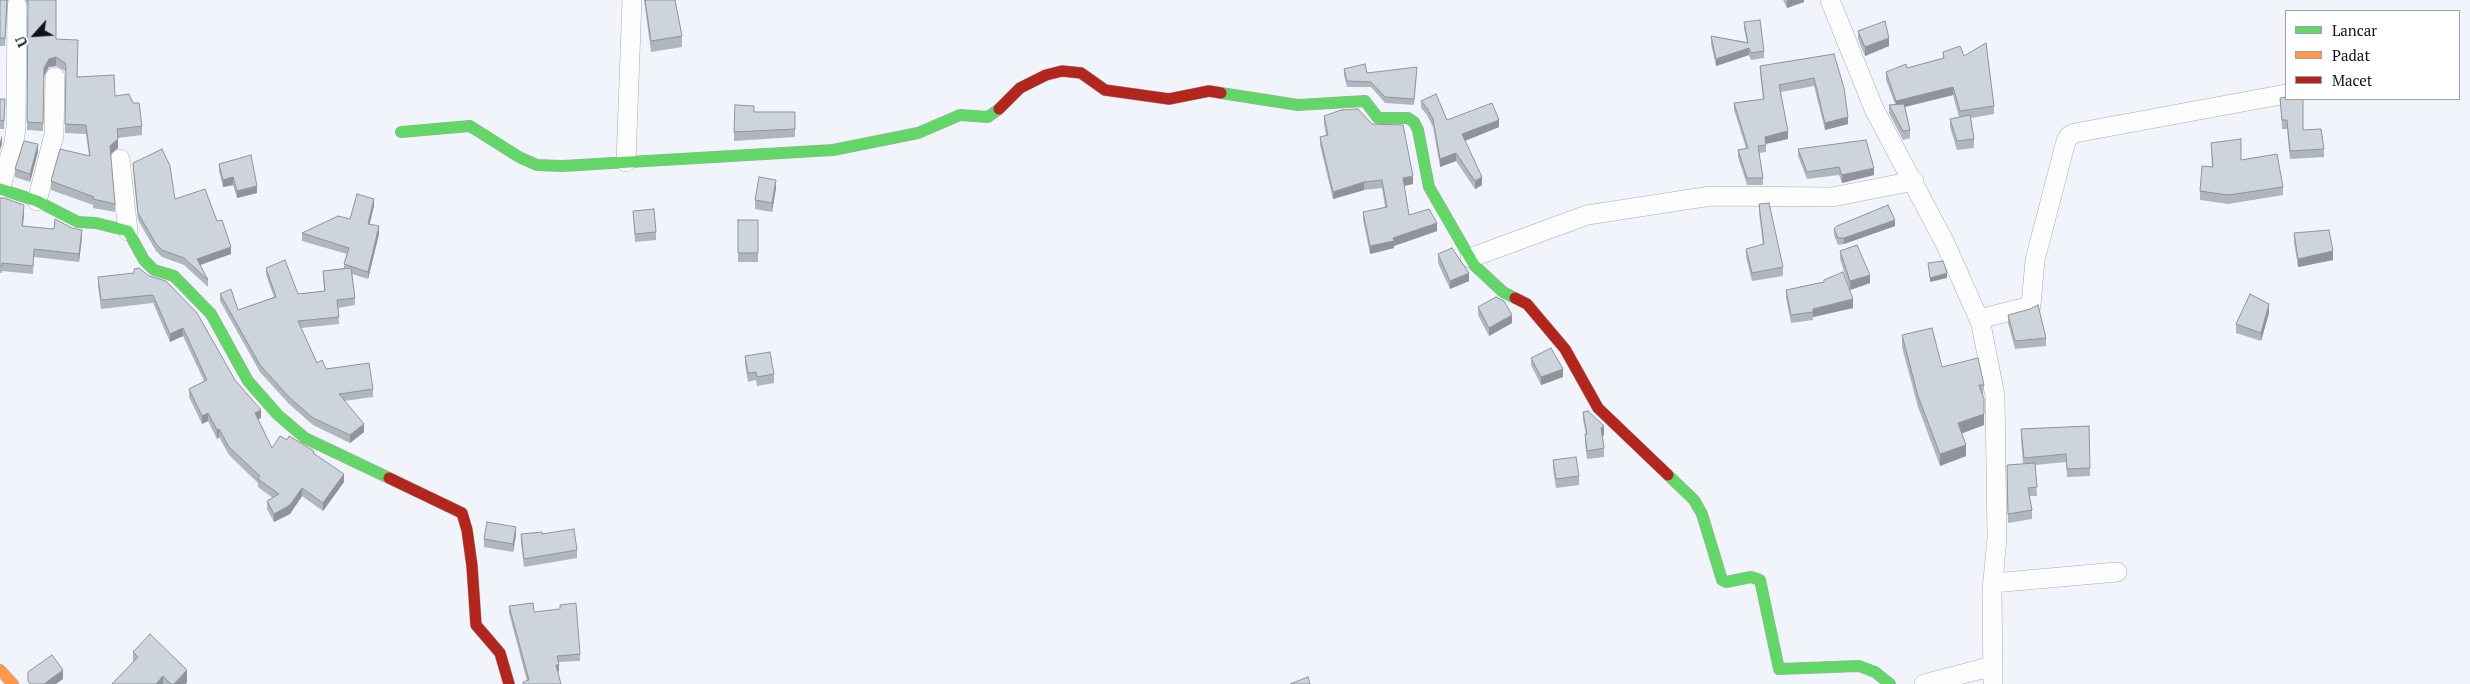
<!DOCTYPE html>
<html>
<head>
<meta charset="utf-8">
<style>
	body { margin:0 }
	#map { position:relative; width:2470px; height:684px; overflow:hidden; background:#f2f4fb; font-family:"PT Serif",serif }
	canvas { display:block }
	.legend { position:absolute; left:2285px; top:10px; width:175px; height:90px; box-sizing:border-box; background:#fff; border:1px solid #9fa0a2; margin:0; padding:6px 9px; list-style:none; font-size:15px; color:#101217 }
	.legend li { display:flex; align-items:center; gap:10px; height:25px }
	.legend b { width:25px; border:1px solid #9fa0a2 }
	.north { position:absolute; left:10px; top:10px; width:50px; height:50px; -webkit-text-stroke:4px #fff; paint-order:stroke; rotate:244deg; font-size:14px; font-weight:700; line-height:20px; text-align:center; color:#101217 }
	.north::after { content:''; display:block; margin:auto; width:18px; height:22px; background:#101217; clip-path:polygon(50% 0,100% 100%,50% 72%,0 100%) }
</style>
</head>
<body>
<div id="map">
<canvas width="2470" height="684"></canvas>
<ul class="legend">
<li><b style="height:6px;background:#63d668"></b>Lancar</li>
<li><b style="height:6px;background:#ff974d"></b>Padat</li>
<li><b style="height:6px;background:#b3261e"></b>Macet</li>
</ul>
<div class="north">U</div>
</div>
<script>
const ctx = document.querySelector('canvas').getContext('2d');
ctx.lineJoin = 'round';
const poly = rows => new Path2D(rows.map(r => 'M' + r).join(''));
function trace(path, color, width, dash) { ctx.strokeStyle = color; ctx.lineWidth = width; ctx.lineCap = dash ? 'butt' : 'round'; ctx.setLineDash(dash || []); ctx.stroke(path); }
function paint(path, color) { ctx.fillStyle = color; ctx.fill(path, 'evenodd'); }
const street = poly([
	[1830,0,1874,109,1946,245,1981,324,1995,396,1997,538,1992,590,1993,684],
	[120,159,128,231],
	[626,162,632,0],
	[0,189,14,143,16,126,17,6],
	[37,201,54,135,55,77],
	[1470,258,1587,215,1711,196,1832,197,1914,181],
	[1979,319,2027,307,2031,305,2035,260,2066,141,2069,136,2075,133,2286,94],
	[1993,583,2117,572],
	[1924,684,1993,666]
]);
const fast = poly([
	[1221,93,1298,105,1365,101,1378,118,1408,118,1414,122,1418,130,1429,187,1474,265,1503,292,1515,298],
	[401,132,470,126,519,157,537,165,562,166,833,150,918,133,960,115,988,117,999,109],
	[0,189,37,201,78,222,96,223,128,231,144,260,154,270,174,276,211,314,248,381,278,415,305,438,389,478],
	[1668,475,1694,500,1702,514,1722,580,1726,582,1751,577,1760,580,1779,669,1859,666,1875,672,1890,684]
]);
const slow = poly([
	[0,670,13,684]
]);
const jam = poly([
	[999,109,1020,88,1046,75,1062,71,1081,73,1105,90,1169,99,1209,91,1221,93],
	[1515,298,1527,304,1565,349,1598,408,1668,475],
	[389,478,462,513,467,530,472,566,476,625,500,653,509,684]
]);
trace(street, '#a9abb0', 20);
trace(fast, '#a9abb0', 12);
trace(slow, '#a9abb0', 12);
trace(jam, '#a9abb0', 12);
trace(street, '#fdfdfe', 19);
trace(fast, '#63d668', 11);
trace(slow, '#ff974d', 11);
trace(jam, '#b3261e', 11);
paint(poly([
	[0,0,8,0,5,46,0,46],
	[25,0,56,0,56,39,78,77,115,96,142,126,142,135,118,138,118,148,110,154,115,204,115,212,93,208,93,205,51,190,51,181,89,156,86,134,65,133,66,76,65,71,56,66,49,67,44,76,43,131,27,130,28,6],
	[644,0,675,0,682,36,682,47,651,52],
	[1783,0,1804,0,1804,2,1787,8],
	[1744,22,1764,51,1764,58,1751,60,1749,55,1716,66,1711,44,1711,36,1747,42,1744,29],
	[1858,31,1889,46,1865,56,1858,39],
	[1943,52,1964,56,1994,106,1994,114,1971,118,1974,139,1974,148,1957,150,1950,127,1950,119,1959,117,1953,95,1905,107,1910,130,1910,138,1903,140,1889,113,1889,105,1895,104,1886,80,1886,72,1907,68,1943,58],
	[1834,54,1848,124,1825,130,1814,86,1781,92,1788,139,1766,144,1766,152,1759,153,1763,178,1763,185,1747,185,1738,157,1738,150,1746,148,1734,110,1734,103,1763,99,1760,73,1760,66],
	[1344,69,1367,73,1417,72,1414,105,1385,103,1371,87,1347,87,1344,75],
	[2280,98,2303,130,2324,149,2324,157,2290,159,2287,129,2282,129],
	[0,99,5,99,4,129,0,129],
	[1421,101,1447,120,1499,127,1465,141,1482,185,1475,189,1456,161,1440,167,1433,127,1427,115,1421,108],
	[754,112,795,112,795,137,734,141,734,132],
	[1324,116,1413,184,1404,186,1409,215,1437,231,1394,246,1394,248,1370,254,1363,220,1363,212,1385,207,1382,188,1364,190,1333,199,1320,145,1320,137,1326,135,1324,124],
	[2211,143,2283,187,2283,195,2228,204,2200,200,2200,191,2212,167],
	[1798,149,1874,175,1842,183,1839,175,1807,179,1798,156],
	[38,152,30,182,15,177,15,169],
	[133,163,175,199,217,221,231,254,200,265,208,280,208,287,184,265,162,257,156,251,138,220,133,170],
	[219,164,257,193,237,198,233,185,223,187,219,171],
	[776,188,772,212,755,209,755,200],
	[0,198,24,213,23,226,82,237,79,262,34,257,33,274,2,271,2,273,0,273],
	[1759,204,1783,267,1783,276,1752,281,1746,257,1746,249,1763,245,1759,213],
	[374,206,369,224,379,234,368,279,352,274,355,298,355,305,338,308,339,324,301,328,317,363,326,369,373,389,373,397,344,401,364,432,350,443,313,425,289,404,260,372,220,301,220,294,238,310,274,297,266,275,266,268,298,294,324,291,323,271,344,268,344,264,347,254,302,241,302,233,350,219],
	[633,211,656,232,656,240,635,242],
	[738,220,758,220,758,262,738,262],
	[1895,226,1844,244,1838,245,1834,235,1834,229],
	[2294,233,2333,260,2298,267,2294,242],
	[1840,251,1870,283,1850,290,1840,259],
	[1438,254,1469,281,1450,289,1438,263],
	[134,269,235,380,261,418,258,419,272,448,287,440,314,453,344,482,323,511,302,496,290,514,274,522,267,509,267,501,273,498,258,487,258,483,229,455,219,437,217,439,208,421,202,424,189,397,189,389,204,381,183,336,170,342,153,303,101,309,98,286,98,277,134,273],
	[1824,280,1853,308,1813,317,1813,320,1791,323,1786,298,1786,290,1824,282],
	[1478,307,1512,323,1489,336,1478,315],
	[2269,313,2261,341,2236,333,2236,324],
	[2008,315,2046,338,2046,346,2015,349,2008,323],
	[1902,335,1942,367,1984,385,1983,396,1984,425,1962,433,1966,456,1940,466,1918,407,1902,347],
	[745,356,774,374,774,383,757,386,756,380,748,382,745,364],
	[1531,358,1563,377,1541,385,1531,365],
	[1583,412,1604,435,1603,436,1604,448,1604,457,1587,459,1585,443,1585,434,1586,434,1583,420],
	[2089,426,2090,476,2067,477,2066,462,2035,465,2037,496,2030,496,2032,510,2032,519,2008,523,2007,465,2023,464,2021,438,2021,429],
	[1553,460,1579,476,1579,485,1556,488,1553,469],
	[521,534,542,534,577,550,577,558,524,567,521,543],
	[516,535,513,552,484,547,484,539],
	[509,606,534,612,580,654,580,661,558,662,559,671,527,681,509,613],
	[133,652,187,682,186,684,112,684,133,662]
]), '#b0b6bd');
paint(poly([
	[1787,0,1804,0,1804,2,1787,8],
	[1889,38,1889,46,1865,56,1865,47],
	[1749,48,1749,55,1716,66,1716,59],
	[56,57,56,66,49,67,44,76,43,131,44,68,49,59],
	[1953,87,1953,95,1896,109,1896,101],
	[1848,117,1848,124,1825,130,1825,123],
	[1499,120,1499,127,1462,142,1462,134],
	[1788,131,1788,139,1765,144,1765,137],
	[2,135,2,144,0,150,0,142],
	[118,139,118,148,110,155,110,146],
	[38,144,38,152,30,182,30,174],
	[1456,153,1456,161,1440,167,1440,159],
	[1874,168,1874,175,1842,183,1842,175],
	[1413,176,1413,184,1403,186,1403,178],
	[233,177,233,185,223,187,223,180],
	[1482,177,1482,185,1475,189,1475,181],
	[776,180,776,188,772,212,772,203],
	[1364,182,1364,190,1333,199,1333,192],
	[257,186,257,193,237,198,237,191],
	[374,199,374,206,368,231,368,224],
	[24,205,24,213,22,234,22,226],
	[1895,220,1895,226,1844,244,1844,238],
	[1437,223,1437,231,1394,246,1394,248,1370,254,1370,246],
	[379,226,379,234,368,279,368,272],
	[82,230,82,237,79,262,79,254],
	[231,247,231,254,197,266,197,259],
	[2333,251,2333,260,2298,267,2298,259],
	[1469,273,1469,281,1450,289,1450,281],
	[1947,273,1947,278,1930,282,1930,278],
	[1870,275,1870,283,1850,290,1850,281],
	[1853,299,1853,308,1813,317,1813,309],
	[2269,304,2269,313,2261,341,2261,333],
	[1512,315,1512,323,1489,336,1489,328],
	[183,328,183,336,170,342,170,334],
	[1563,369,1563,377,1541,385,1541,377],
	[261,410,261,418,255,421,255,413],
	[208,413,208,421,202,424,202,416],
	[1984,414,1984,425,1958,435,1958,423],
	[364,424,364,432,350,443,350,435],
	[1604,426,1604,435,1601,437,1601,428],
	[219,429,219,437,217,439,217,430],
	[1966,445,1966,456,1940,466,1940,454],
	[344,474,344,482,323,511,323,503],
	[302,488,302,496,290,514,274,522,274,514],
	[516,527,516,535,513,552,513,544],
	[556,665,559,665,559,671,556,672],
	[63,670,63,679,56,684,44,684],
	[187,670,187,682,186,684,174,684],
	[163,676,163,684,156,684]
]), '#90949a');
const building = poly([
	[0,0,7,0,5,38,0,38,0,0],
	[28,0,56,0,56,39,78,40,77,77,114,75,115,96,129,94,133,103,139,103,142,126,117,129,118,139,110,146,115,204,93,199,94,197,51,181,60,149,90,156,86,125,65,124,66,68,65,63,56,57,49,59,44,68,43,123,27,122,28,0],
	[645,0,675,0,682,36,651,41,645,0],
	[1760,20,1764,51,1751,53,1749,48,1716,59,1711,36,1748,43,1744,22,1760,20],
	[1885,21,1889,38,1865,47,1858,31,1885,21],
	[1986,43,1994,106,1960,111,1953,87,1896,101,1886,72,1906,64,1907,68,1944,58,1943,52,1960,46,1964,56,1986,43],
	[1834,54,1844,88,1848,117,1825,123,1814,78,1779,85,1788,131,1765,137,1766,145,1758,146,1763,178,1747,178,1738,150,1748,148,1734,103,1764,99,1760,66,1834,54],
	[1365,64,1367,73,1417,67,1414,99,1385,97,1371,82,1347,81,1344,69,1365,64],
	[1436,94,1447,120,1492,103,1499,120,1462,134,1482,177,1475,181,1456,153,1440,159,1433,119,1427,108,1421,101,1436,94],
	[2286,97,2286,99,2303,99,2303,130,2321,129,2324,149,2290,151,2287,120,2282,120,2280,98,2286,97],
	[0,99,5,99,4,121,0,120,0,99],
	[1904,104,1910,130,1903,131,1889,105,1904,104],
	[735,105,754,106,754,112,795,112,795,129,734,132,735,105],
	[1358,109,1372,124,1403,125,1413,176,1403,178,1409,215,1429,209,1437,223,1393,238,1394,241,1370,246,1363,212,1387,207,1382,180,1364,182,1333,192,1320,137,1328,135,1324,116,1341,110,1358,109],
	[1970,115,1974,139,1957,141,1950,119,1970,115],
	[2241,139,2241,160,2277,154,2283,187,2228,195,2200,191,2202,166,2213,167,2211,143,2241,139],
	[1866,140,1874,168,1842,175,1839,167,1807,172,1798,149,1866,140],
	[24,141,38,144,30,174,15,169,24,141],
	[162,149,170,166,175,199,205,189,217,221,222,220,231,247,197,259,208,280,184,258,162,250,156,244,138,213,133,163,162,149],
	[251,155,257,186,237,191,233,177,223,180,219,164,251,155],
	[759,177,776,180,772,203,755,200,759,177],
	[357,194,374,199,368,224,379,226,368,272,344,264,349,248,302,233,338,216,350,219,357,194],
	[0,198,4,198,24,205,22,226,54,229,55,219,72,228,82,230,79,254,34,249,33,266,2,263,2,266,0,265,0,198],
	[1769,203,1783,267,1752,273,1746,249,1764,244,1759,204,1769,203],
	[1888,205,1895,220,1844,238,1838,238,1834,229,1837,226,1888,205],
	[654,209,656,232,635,234,633,211,654,209],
	[738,220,758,220,758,253,738,253,738,220],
	[2329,230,2333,251,2298,259,2294,233,2329,230],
	[1857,245,1870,275,1850,281,1840,251,1857,245],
	[1452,248,1469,273,1450,281,1438,254,1452,248],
	[285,260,298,294,325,291,323,271,351,268,355,298,337,300,339,317,298,321,317,363,322,360,326,369,369,363,373,389,339,394,364,424,350,435,313,418,289,397,260,365,220,294,231,289,238,310,276,297,266,268,285,260],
	[1943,261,1947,273,1930,278,1928,263,1943,261],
	[139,268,149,276,166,281,197,313,235,380,261,410,255,413,272,448,280,436,287,440,289,436,314,451,313,453,344,474,323,503,302,488,290,505,274,514,267,501,279,494,258,479,260,476,229,447,219,429,217,430,208,413,202,416,189,389,207,380,183,328,170,334,153,295,101,300,98,277,134,273,134,269,139,268],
	[1843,272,1853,299,1813,309,1813,312,1791,315,1786,290,1824,282,1824,280,1843,272],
	[2250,294,2269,304,2261,333,2236,324,2250,294],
	[1496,297,1504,301,1512,315,1489,328,1478,307,1496,297],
	[2038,305,2046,338,2015,341,2008,315,2030,309,2038,305],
	[1932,328,1942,367,1978,358,1984,385,1979,385,1984,399,1984,414,1958,423,1966,445,1940,454,1918,396,1902,335,1932,328],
	[1551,348,1563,369,1541,377,1531,358,1551,348],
	[770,352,774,374,757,377,756,372,748,373,745,356,770,352],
	[1588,411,1604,426,1601,428,1604,448,1587,451,1585,434,1587,434,1583,412,1588,411],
	[2089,426,2090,468,2067,469,2066,454,2024,458,2021,429,2089,426],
	[1576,457,1579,476,1556,479,1553,460,1576,457],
	[2035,463,2037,487,2028,488,2032,510,2008,514,2007,465,2035,463],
	[487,522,516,527,513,544,484,539,487,522],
	[574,529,577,550,524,559,521,534,542,532,542,534,574,529],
	[533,603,534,612,560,609,560,605,576,603,580,654,557,656,559,665,556,665,561,684,523,684,523,682,529,680,509,606,533,603],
	[150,634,187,670,174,684,171,684,163,676,156,684,112,684,138,657,133,652,150,634],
	[52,655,63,670,44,684,30,684,28,681,28,672,52,655],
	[1308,677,1310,684,1290,684,1308,677]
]);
paint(building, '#cdd4dc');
trace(building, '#90949a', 1);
</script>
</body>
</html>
